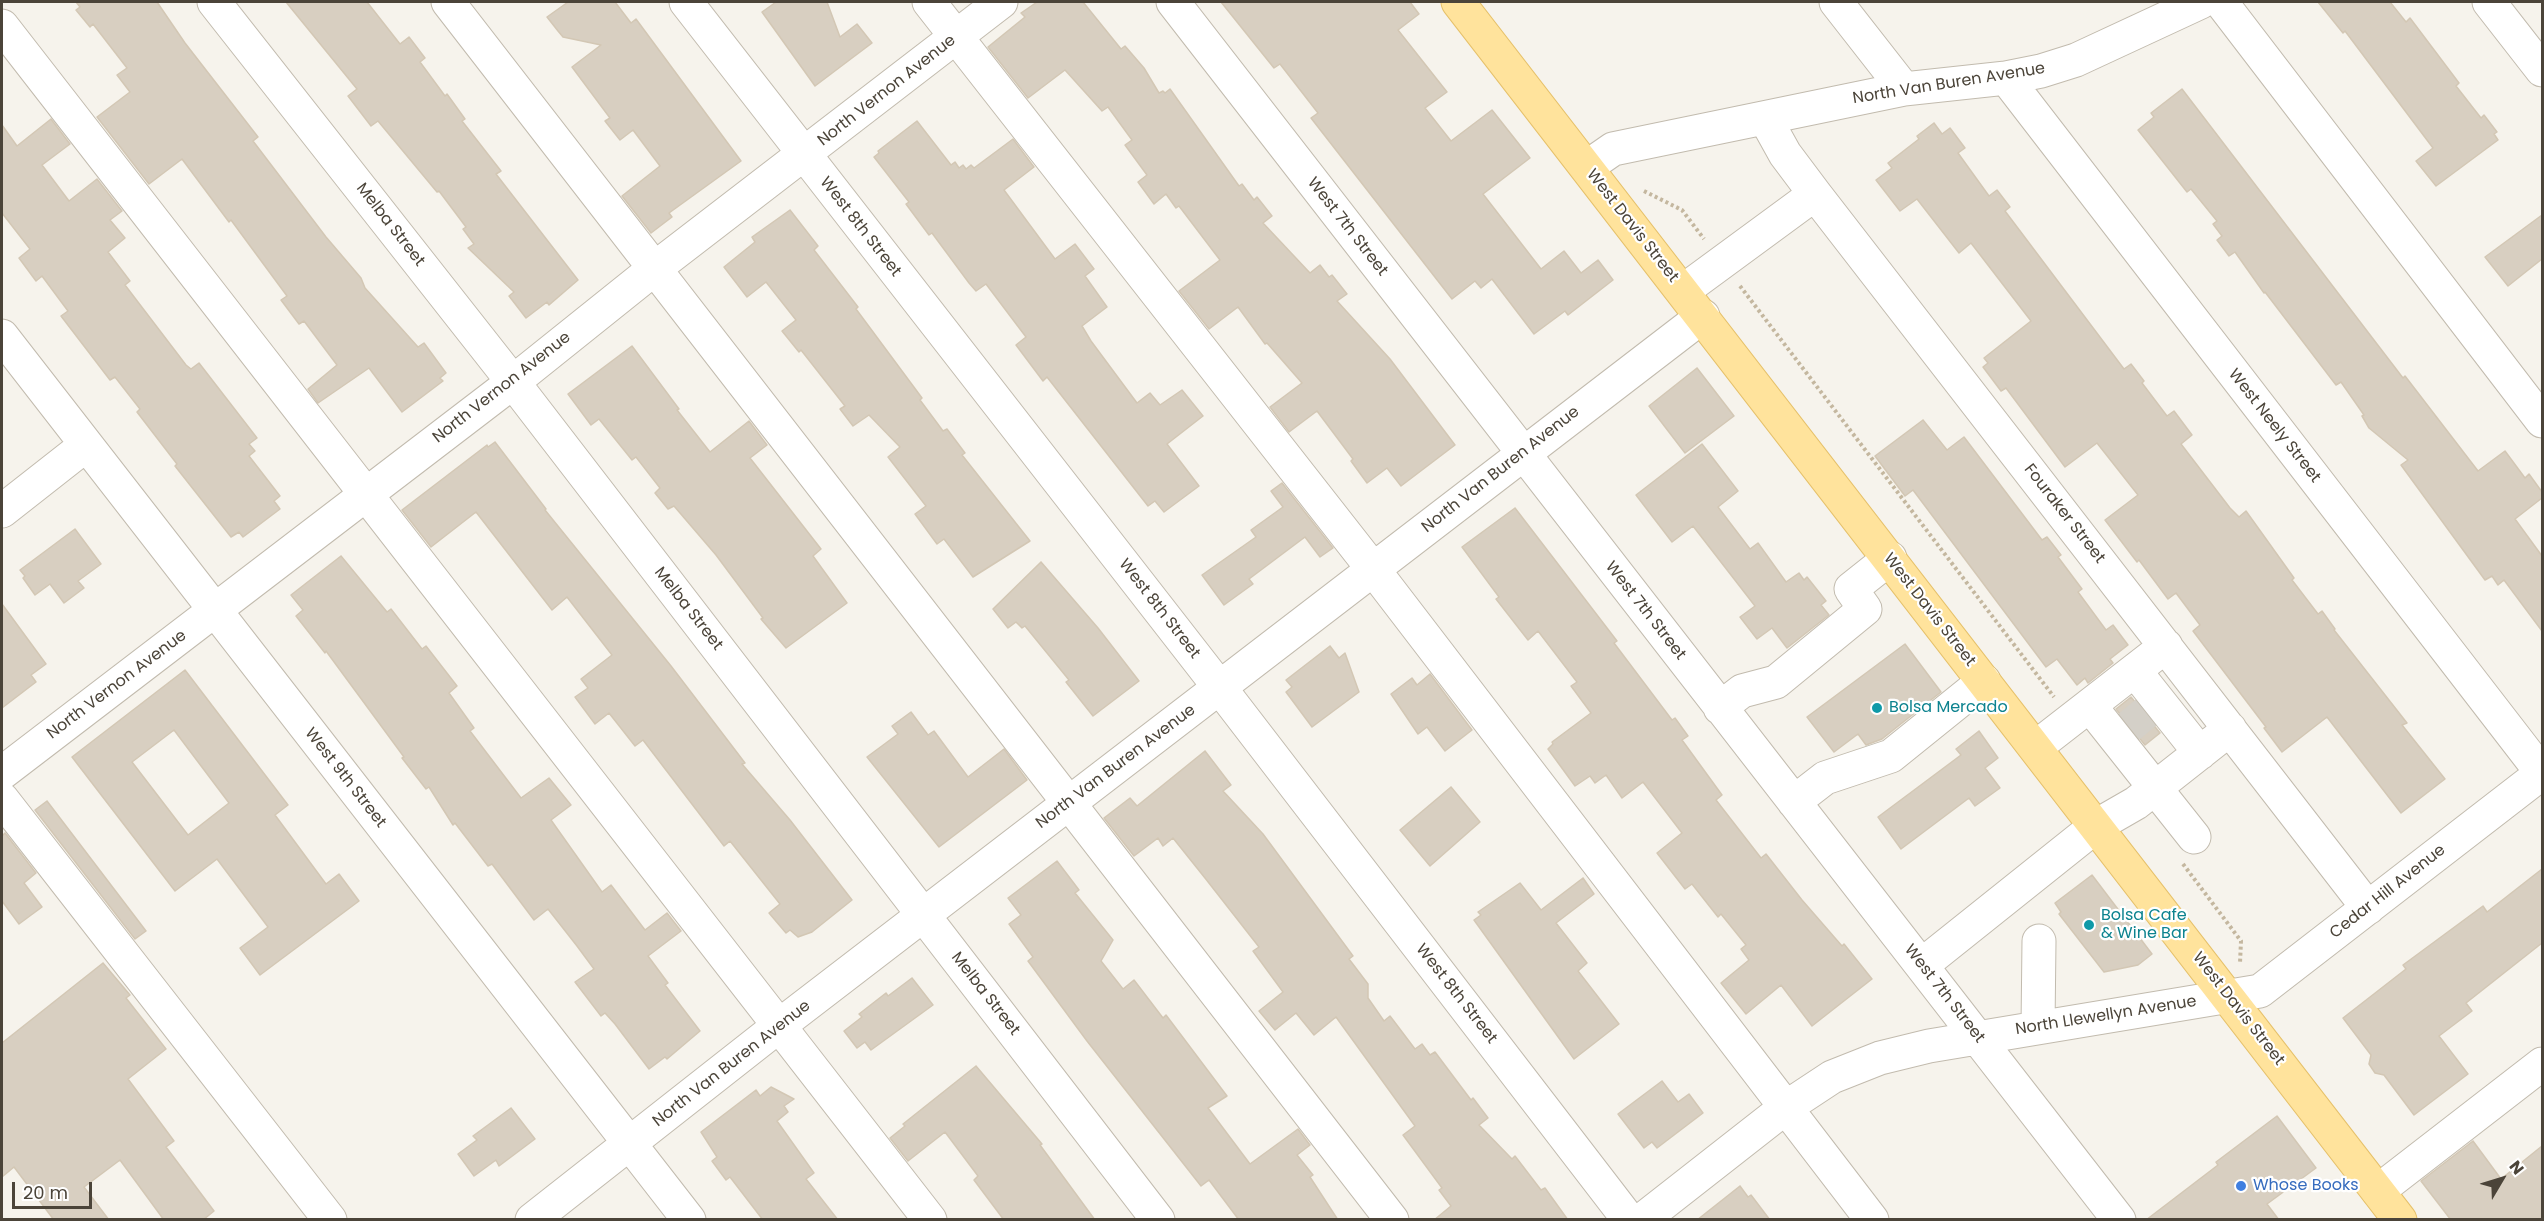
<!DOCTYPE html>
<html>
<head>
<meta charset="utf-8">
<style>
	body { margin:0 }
	#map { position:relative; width:2544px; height:1221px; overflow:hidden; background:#f6f3ec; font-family:Poppins,sans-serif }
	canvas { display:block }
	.frame { position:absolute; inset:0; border:3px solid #4b4439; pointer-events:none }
	.north { position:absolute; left:2472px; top:1149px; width:60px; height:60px; -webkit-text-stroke:4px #fff; paint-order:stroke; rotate:52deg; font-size:16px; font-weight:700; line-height:24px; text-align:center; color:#4b4439 }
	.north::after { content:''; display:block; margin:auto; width:21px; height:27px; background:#4b4439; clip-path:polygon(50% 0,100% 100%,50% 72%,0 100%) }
	.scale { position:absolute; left:12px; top:1182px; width:80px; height:27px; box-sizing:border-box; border:3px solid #4b4439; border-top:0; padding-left:8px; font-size:18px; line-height:21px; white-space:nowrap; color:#4b4439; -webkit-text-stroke:4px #fff; paint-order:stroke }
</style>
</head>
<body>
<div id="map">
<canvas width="2544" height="1221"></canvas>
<div class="frame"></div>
<div class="north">N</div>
<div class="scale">20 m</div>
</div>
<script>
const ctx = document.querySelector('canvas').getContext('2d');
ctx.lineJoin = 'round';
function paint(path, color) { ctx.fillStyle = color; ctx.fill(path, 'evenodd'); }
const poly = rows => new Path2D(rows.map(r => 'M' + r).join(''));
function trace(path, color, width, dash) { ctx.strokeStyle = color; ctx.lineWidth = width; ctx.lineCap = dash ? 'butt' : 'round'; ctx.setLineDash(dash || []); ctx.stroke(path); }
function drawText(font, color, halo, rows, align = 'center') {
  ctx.font = font + ' Poppins,sans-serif'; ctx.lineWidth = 4.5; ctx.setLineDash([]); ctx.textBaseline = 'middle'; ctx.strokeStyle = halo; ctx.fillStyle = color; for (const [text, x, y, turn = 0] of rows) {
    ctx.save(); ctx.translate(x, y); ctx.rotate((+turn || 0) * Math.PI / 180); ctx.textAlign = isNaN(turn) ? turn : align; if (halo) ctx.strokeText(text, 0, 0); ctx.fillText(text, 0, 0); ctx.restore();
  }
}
const building = poly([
	[76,2,157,2,185,43,258,137,253,141,326,237,361,278,365,288,418,347,424,343,446,373,440,378,443,381,402,412,369,368,318,403,308,389,337,365,304,321,299,324,281,300,287,296,231,220,229,222,182,159,149,184,97,117,130,92,117,75,127,68,93,24,90,27,76,10,80,7,76,2],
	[286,2,367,2,400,44,409,37,425,58,420,62,445,96,447,94,465,119,462,121,501,171,496,174,578,280,549,305,547,302,526,318,509,296,514,292,468,248,474,244,463,229,466,227,439,191,437,192,378,121,371,126,348,96,357,89,286,2],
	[568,2,615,2,631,23,636,19,741,161,669,213,672,217,651,233,622,196,660,166,633,130,620,140,605,121,610,118,572,67,601,45,563,37,558,31,547,17,568,2],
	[776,2,827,2,840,37,857,24,872,43,815,86,762,12,776,2],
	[1037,2,1083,2,1121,49,1125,46,1144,68,1159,93,1163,91,1165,93,1170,89,1239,186,1242,184,1254,200,1257,197,1272,216,1263,223,1310,273,1320,265,1329,277,1332,275,1347,294,1337,301,1390,359,1455,445,1401,486,1387,468,1367,483,1351,461,1353,459,1317,411,1289,432,1270,407,1302,383,1267,343,1265,344,1238,307,1209,329,1179,291,1220,260,1179,206,1176,208,1166,194,1154,204,1138,182,1147,175,1125,145,1132,140,1108,107,1102,111,1065,70,1028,98,988,47,1025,17,1021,13,1037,2],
	[1221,2,1410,2,1419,14,1398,30,1447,92,1425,108,1451,141,1492,110,1530,158,1483,194,1541,269,1564,251,1581,273,1598,260,1613,280,1568,315,1565,311,1534,334,1492,279,1481,288,1475,281,1452,299,1311,118,1318,113,1280,64,1274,68,1221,2],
	[2318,2,2390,2,2406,22,2410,18,2459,83,2456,86,2481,118,2484,115,2497,132,2494,134,2498,140,2436,186,2416,161,2433,148,2345,31,2343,33,2318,2],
	[2182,89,2403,378,2405,376,2478,471,2505,451,2525,478,2529,474,2542,492,2542,498,2515,519,2542,556,2542,631,2504,580,2498,585,2492,576,2485,580,2401,465,2408,460,2369,428,2362,416,2364,415,2341,382,2336,385,2265,292,2264,293,2235,252,2229,256,2217,240,2222,236,2213,224,2217,221,2191,189,2187,192,2138,130,2154,117,2151,113,2182,89],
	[51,119,70,144,42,165,69,201,97,179,122,211,110,220,125,238,108,252,130,281,125,285,186,365,191,369,199,363,257,438,249,444,255,451,249,456,280,496,274,501,280,509,243,537,239,532,231,537,175,466,177,464,137,412,140,409,115,377,110,380,61,316,68,311,42,276,36,281,19,258,30,249,2,213,2,125,17,146,51,119],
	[917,121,951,165,955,162,959,168,963,165,966,169,971,165,974,168,1013,139,1034,167,1004,190,1055,259,1075,244,1094,269,1085,276,1107,307,1082,326,1091,341,1137,403,1150,393,1160,405,1182,390,1203,416,1167,444,1199,486,1164,512,1155,501,1148,506,1047,377,1043,381,1016,345,1026,337,986,284,976,291,969,283,932,233,929,235,906,204,909,202,874,157,879,153,878,151,917,121],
	[1934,123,1942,134,1950,128,1965,148,1958,153,1989,196,1997,190,2010,207,2005,211,2124,369,2131,364,2144,381,2142,383,2167,416,2174,411,2192,435,2181,444,2230,508,2239,517,2246,511,2294,578,2292,580,2318,614,2322,611,2335,629,2334,630,2407,723,2402,725,2445,779,2401,813,2327,717,2282,752,2264,728,2266,727,2193,631,2200,625,2176,593,2168,599,2139,560,2137,562,2105,520,2138,495,2097,443,2065,467,2006,388,2001,391,1983,367,1988,363,1984,358,2031,321,1971,243,1959,253,1917,199,1900,211,1876,180,1892,168,1888,163,1919,139,1917,136,1934,123],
	[790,210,818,246,814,250,858,307,856,309,922,398,920,400,943,431,947,429,965,453,962,455,1030,541,973,577,944,539,937,544,915,514,926,506,888,457,900,447,869,415,853,426,840,409,845,406,801,350,799,352,782,331,796,320,766,282,747,297,724,267,755,242,752,237,790,210],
	[2542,215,2542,259,2508,286,2485,257,2542,215],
	[632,346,679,409,677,410,710,452,749,421,767,445,750,458,821,549,813,556,847,603,786,648,761,619,763,618,716,555,674,506,668,509,655,493,660,488,636,457,632,460,599,419,591,425,568,394,632,346],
	[1697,368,1734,416,1685,453,1649,406,1697,368],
	[1923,420,1947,450,1964,437,2042,540,2047,537,2061,555,2058,557,2082,589,2078,592,2106,630,2113,625,2128,645,2110,659,2113,663,2088,683,2085,678,2077,685,2057,659,2046,667,1913,490,1905,496,1875,456,1923,420],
	[495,442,546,509,545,510,671,666,745,763,742,764,790,820,852,900,812,932,798,937,790,930,786,933,769,913,780,904,730,841,724,846,643,740,635,746,609,713,595,724,575,697,588,688,581,679,612,655,567,597,552,610,476,512,431,547,402,510,487,445,488,447,495,442],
	[1702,444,1738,491,1718,507,1750,549,1758,543,1786,582,1799,573,1804,580,1807,577,1826,601,1821,605,1829,615,1787,648,1772,628,1757,639,1740,617,1755,606,1693,526,1672,542,1636,495,1702,444],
	[1282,483,1333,548,1320,557,1305,537,1249,579,1253,584,1224,605,1202,575,1256,537,1251,530,1283,507,1271,491,1282,483],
	[1515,508,1617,641,1614,643,1672,720,1675,718,1688,736,1682,740,1722,795,1716,800,1761,858,1766,854,1802,900,1842,946,1844,944,1872,979,1812,1026,1781,985,1746,1014,1721,983,1749,960,1741,949,1746,945,1721,914,1718,917,1692,884,1685,889,1657,853,1682,833,1643,782,1622,798,1606,775,1595,783,1590,776,1575,786,1548,749,1553,744,1552,742,1591,713,1571,686,1577,682,1538,631,1528,640,1496,599,1499,597,1462,547,1515,508],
	[75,529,101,564,78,581,84,588,64,603,50,584,35,595,23,578,25,576,20,570,75,529],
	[341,556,387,612,391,609,422,649,426,646,457,686,449,693,474,728,470,731,521,798,549,778,571,805,551,820,602,892,611,885,645,930,667,913,681,931,648,956,668,983,665,985,700,1031,667,1059,665,1057,649,1069,615,1024,605,1013,601,1016,575,982,594,969,577,946,548,909,534,920,492,864,488,866,455,823,453,825,429,787,426,789,402,758,404,757,326,651,325,653,296,616,303,610,291,595,341,556],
	[1041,562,1098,628,1139,681,1093,716,1066,682,1069,680,1025,626,1022,628,1016,622,1008,628,993,609,1041,562],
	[2,604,46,664,31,675,36,682,2,708,2,604],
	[1905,644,1941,692,1882,739,1866,745,1858,734,1834,752,1807,717,1905,644],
	[1330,646,1339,658,1345,653,1359,692,1312,727,1286,692,1292,687,1286,680,1330,646],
	[185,670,288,805,275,815,326,884,339,874,359,901,260,975,240,948,268,927,217,859,175,891,72,757,185,670],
	[174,730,229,803,188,835,132,762,174,730],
	[1430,674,1472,730,1445,751,1427,727,1418,734,1391,694,1412,678,1417,685,1430,674],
	[2131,697,2160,733,2145,745,2116,709,2131,697],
	[911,712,928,735,934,731,968,777,1004,749,1027,780,939,847,867,757,898,734,892,726,911,712],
	[1979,731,1998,758,1985,768,2000,788,1975,806,1969,798,1901,849,1878,817,1961,755,1956,749,1979,731],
	[1205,751,1231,785,1223,791,1263,834,1353,956,1349,959,1368,984,1368,998,1384,1021,1390,1016,1415,1049,1422,1044,1430,1055,1435,1052,1471,1100,1473,1098,1488,1118,1479,1125,1512,1159,1515,1156,1541,1190,1545,1188,1568,1220,1434,1220,1451,1206,1439,1190,1442,1188,1403,1135,1415,1126,1336,1017,1314,1035,1296,1013,1275,1030,1259,1011,1283,992,1253,951,1259,947,1205,878,1173,838,1163,846,1158,838,1134,856,1104,818,1130,798,1137,806,1205,751],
	[1451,787,1480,822,1430,866,1400,830,1451,787],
	[47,801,146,931,135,939,35,810,47,801],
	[5,833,36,873,24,883,42,907,19,924,2,901,2,836,5,833],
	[1057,861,1079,890,1075,893,1113,940,1101,961,1123,989,1134,980,1163,1018,1166,1015,1227,1096,1208,1108,1250,1164,1298,1129,1310,1145,1297,1155,1313,1175,1310,1177,1338,1220,1239,1220,1209,1180,1201,1186,1087,1041,1028,961,1033,957,1009,924,1021,915,1008,898,1057,861],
	[2542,869,2542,943,2466,1003,2472,1011,2439,1036,2468,1074,2414,1115,2384,1075,2375,1073,2369,1064,2371,1055,2343,1018,2406,969,2403,965,2483,906,2487,912,2542,869],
	[2092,875,2152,954,2138,965,2104,972,2059,914,2061,912,2055,903,2092,875],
	[1583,878,1594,894,1556,923,1587,963,1578,971,1619,1024,1574,1059,1474,920,1481,915,1478,912,1520,883,1541,910,1583,878],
	[103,963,130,995,126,998,166,1049,128,1079,174,1141,166,1147,214,1211,203,1220,164,1220,120,1160,84,1187,109,1220,54,1220,14,1167,2,1177,2,1043,103,963],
	[912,978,933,1005,871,1050,865,1042,857,1048,844,1031,862,1017,859,1014,886,993,888,996,912,978],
	[976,1066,1042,1144,1040,1145,1095,1220,1004,1220,974,1180,978,1176,945,1132,908,1161,890,1138,905,1126,903,1124,976,1066],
	[1662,1081,1678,1102,1689,1094,1703,1113,1657,1148,1652,1142,1644,1148,1618,1114,1662,1081],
	[771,1087,794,1099,784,1106,788,1112,777,1121,814,1173,806,1179,838,1220,763,1220,730,1177,726,1180,712,1161,717,1157,701,1132,756,1090,760,1096,771,1087],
	[511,1108,535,1139,499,1166,496,1160,474,1176,458,1154,477,1140,473,1136,511,1108],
	[2277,1116,2316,1168,2267,1204,2279,1220,2146,1220,2218,1165,2216,1162,2277,1116],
	[2473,1141,2501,1179,2542,1146,2542,1220,2451,1220,2421,1181,2473,1141],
	[1740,1186,1748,1197,1751,1195,1770,1220,1697,1220,1740,1186]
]);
paint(building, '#d8cfc1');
trace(building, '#d3c7b4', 1.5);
trace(poly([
	[2125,730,2149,710]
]), '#d4d0c8', 33, [33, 16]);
const minor = poly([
	[214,2,513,382,1158,1220],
	[448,2,1392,1220],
	[686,2,1220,688,1629,1220],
	[929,2,1373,569,1872,1220],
	[1173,2,2119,1220],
	[1836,2,1904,89],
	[2221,2,2542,421],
	[2489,2,2542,70],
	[2,26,930,1220],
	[2006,78,2542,773],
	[1765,118,1785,154,1815,194,2368,908],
	[1587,167,1613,149,1904,89,2006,78,2041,71,2076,60,2201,2],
	[1683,291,1815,194],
	[2,336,689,1220],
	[2,511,86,445],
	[2135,671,2200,753],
	[2090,706,2194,837],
	[1720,708,1742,691,1776,682,1865,609,1851,589,1890,558],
	[2036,747,2166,646],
	[2,773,513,382,654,269,1001,2],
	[2,799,330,1220],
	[1794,802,1825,778,1891,756,1984,681],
	[1922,965,2096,826,2136,803,2230,729],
	[2038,1027,2039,941],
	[2378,1191,2542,1064],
	[532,1220,780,1025,1703,316],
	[1642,1220,1785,1108,1832,1077,1880,1058,1929,1046,2260,991,2542,773]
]);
const major = poly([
	[1458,2,2400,1220]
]);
trace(minor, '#c2bbae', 35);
trace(major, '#e6c16a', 35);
trace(poly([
	[1644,191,1682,210,1704,239],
	[1740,286,2054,697],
	[2183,864,2241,941,2240,963]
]), '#c4b79f', 4, [3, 3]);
trace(minor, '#fff', 33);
trace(major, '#ffe39c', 33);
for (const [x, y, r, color] of [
	[1877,708,6,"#0f9aa8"],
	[2089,925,6,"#0f9aa8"],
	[2241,1186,6,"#3f7fe0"]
]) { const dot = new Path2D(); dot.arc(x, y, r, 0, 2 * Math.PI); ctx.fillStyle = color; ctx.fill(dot); trace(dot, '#fff', 2); }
drawText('16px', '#4b4439', '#fff', [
	["North Van Buren Avenue",1949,84,-9],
	["North Vernon Avenue",887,91,-38],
	["Melba Street",390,225,52],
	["West Davis Street",1632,226,52],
	["West 8th Street",860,227,52],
	["West 7th Street",1347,227,52],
	["North Vernon Avenue",502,388,-38],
	["West Neely Street",2274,426,52],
	["North Van Buren Avenue",1501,470,-38],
	["Fouraker Street",2064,514,52],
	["Melba Street",688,609,52],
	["West 8th Street",1159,609,52],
	["West Davis Street",1929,610,52],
	["West 7th Street",1645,611,52],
	["North Vernon Avenue",117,685,-37],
	["North Van Buren Avenue",1116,767,-37],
	["West 9th Street",345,778,52],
	["Cedar Hill Avenue",2388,892,-38],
	["Melba Street",985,994,52],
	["West 8th Street",1456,994,52],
	["West 7th Street",1944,994,52],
	["West Davis Street",2238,1009,52],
	["North Llewellyn Avenue",2106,1016,-9],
	["North Van Buren Avenue",732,1064,-38]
]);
drawText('16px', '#0d838f', '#fff', [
	["Bolsa Mercado",1889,708],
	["Bolsa Cafe",2101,916],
	["& Wine Bar",2101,934]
], 'left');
drawText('16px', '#366cbe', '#fff', [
	["Whose Books",2253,1186]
], 'left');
</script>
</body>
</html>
